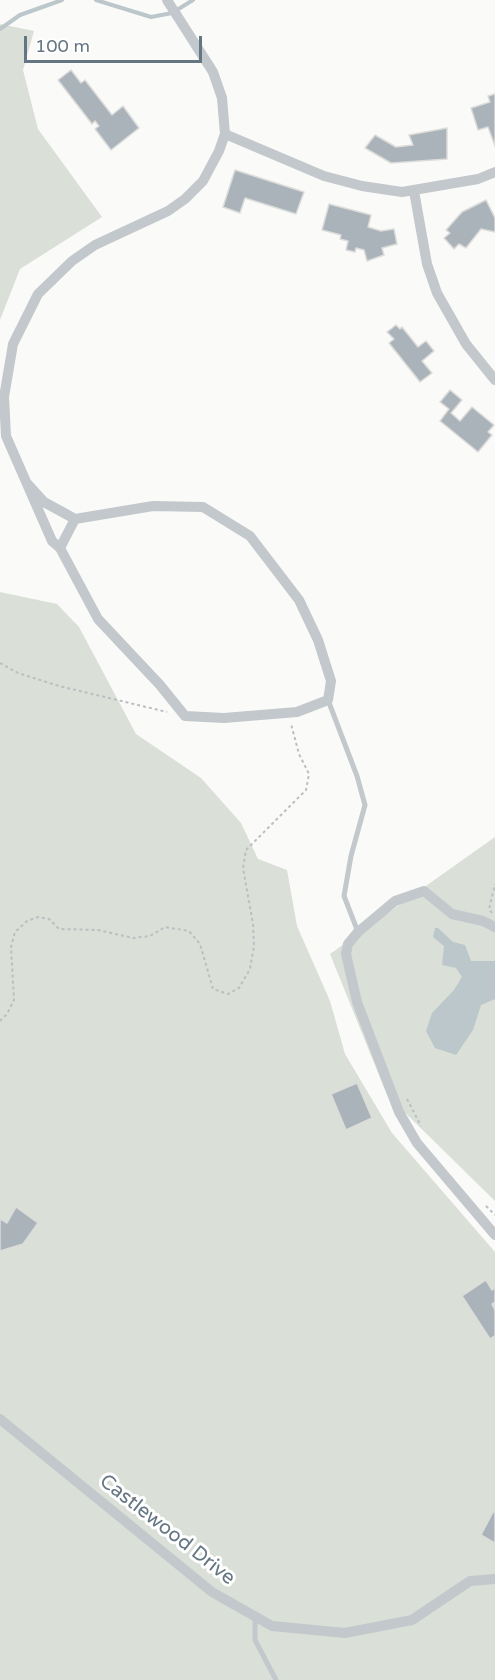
<!DOCTYPE html>
<html>
<head>
<meta charset="utf-8">
<style>
	body { margin:0 }
	#map { position:relative; width:495px; height:1680px; overflow:hidden; background:#fafaf8; font-family:"Varela Round",sans-serif }
	canvas { display:block }
	.scale { position:absolute; left:24px; top:36px; width:178px; height:27px; box-sizing:border-box; border:3px solid #657683; border-top:0; padding-left:8px; font-size:18px; line-height:21px; white-space:nowrap; color:#657683; -webkit-text-stroke:4px #fff; paint-order:stroke }
</style>
</head>
<body>
<div id="map">
<canvas width="495" height="1680"></canvas>
<div class="scale">100 m</div>
</div>
<script>
const ctx = document.querySelector('canvas').getContext('2d');
ctx.lineJoin = 'round';
function paint(path, color) { ctx.fillStyle = color; ctx.fill(path, 'evenodd'); }
const poly = rows => new Path2D(rows.map(r => 'M' + r).join(''));
function trace(path, color, width, dash) { ctx.strokeStyle = color; ctx.lineWidth = width; ctx.lineCap = dash ? 'butt' : 'round'; ctx.setLineDash(dash || []); ctx.stroke(path); }
function drawText(font, color, halo, rows, align = 'center') {
  ctx.font = font + ' "Varela Round",sans-serif'; ctx.lineWidth = 6; ctx.setLineDash([]); ctx.textBaseline = 'middle'; ctx.strokeStyle = halo; ctx.fillStyle = color; for (const [text, x, y, turn = 0] of rows) {
    ctx.save(); ctx.translate(x, y); ctx.rotate((+turn || 0) * Math.PI / 180); ctx.textAlign = isNaN(turn) ? turn : align; if (halo) ctx.strokeText(text, 0, 0); ctx.fillText(text, 0, 0); ctx.restore();
  }
}
paint(poly([
	[0,24,34,31,23,70,38,129,102,217,20,269,0,320],
	[0,592,57,604,79,627,136,734,201,778,241,823,258,859,287,870,297,926,330,1001,345,1054,392,1133,495,1252,495,1680,0,1680],
	[495,837,495,1201,387,1095,330,954]
]), '#dadfd7');
paint(poly([
	[435,928,438,928,453,942,465,945,471,961,495,961,495,999,481,1005,473,1030,456,1055,435,1048,426,1031,432,1013,454,990,462,977,456,968,442,965,444,946,433,937]
]), '#bbc7cb');
trace(poly([
	[96,0,151,17,172,13,193,0],
	[0,29,20,15,62,0]
]), '#bbc7cb', 4);
const building = poly([
	[71,70,81,83,85,80,112,115,123,106,139,128,111,150,95,129,99,126,95,121,92,124,58,80,71,70],
	[495,94,495,146,488,127,478,130,471,108,490,102,488,96,495,94],
	[447,128,447,159,391,163,365,148,375,135,396,147,413,145,409,135,447,128],
	[235,170,304,192,296,214,245,198,240,213,223,207,235,170],
	[486,200,495,218,495,232,481,229,466,248,459,244,454,249,444,238,450,233,446,230,462,212,486,200],
	[329,204,371,215,368,227,381,231,394,229,397,244,382,248,384,255,367,261,364,250,356,248,355,252,346,250,348,241,340,239,341,235,322,230,329,204],
	[396,325,400,329,402,327,418,347,426,341,434,351,422,361,432,373,420,382,389,343,394,339,387,332,396,325],
	[450,390,462,400,451,413,460,421,472,407,494,425,488,432,492,435,478,452,440,421,449,409,440,402,450,390],
	[357,1083,372,1118,346,1130,331,1094,357,1083],
	[16,1207,38,1223,23,1244,0,1251,0,1219,7,1223,16,1207],
	[486,1280,492,1290,495,1288,495,1302,492,1304,495,1310,495,1336,490,1339,462,1296,486,1280],
	[493,1512,495,1512,495,1543,481,1535,493,1512]
]);
paint(building, '#aab3b9');
trace(building, '#dcdcda', 1.5);
trace(poly([
	[0,663,18,673,59,686,167,712],
	[492,913,489,909,495,884],
	[0,1021,7,1014,14,1000,11,947,15,932,27,921,38,917,49,919,59,929,98,930,133,938,150,936,165,927,189,931,200,944,213,989,228,994,239,988,250,969,254,946,253,924,243,868,246,850,306,790,309,774,299,754,291,724],
	[407,1099,421,1126],
	[486,1206,495,1215]
]), '#bbbfc2', 2, [3, 3]);
trace(poly([
	[328,700,357,776,365,805,351,856,344,896,358,932],
	[255,1616,255,1640,276,1680]
]), '#c3c8cc', 5);
trace(poly([
	[225,134,324,176,362,186,402,192,478,179,495,172],
	[414,191,427,264,437,293,466,344,495,380],
	[26,482,44,502,75,519,153,506,203,507,250,536,299,600,318,640,331,681,328,700,297,712,224,718,185,716,160,685,98,619,60,548,75,519],
	[60,548,52,541,6,436,4,397,13,344,38,294,72,261,95,245,168,211,185,199,203,181,219,151,225,134,222,98,213,72,167,0],
	[495,927,483,921,452,914,424,891,395,901,358,932,348,944,346,954,357,1002,399,1112,417,1143,495,1235],
	[0,1419,212,1592,272,1626,345,1633,412,1620,470,1581,495,1579]
]), '#c3c8cc', 10);
drawText('20px', '#657683', '#fff', [
	["Castlewood Drive",167,1530,38]
]);
</script>
</body>
</html>
